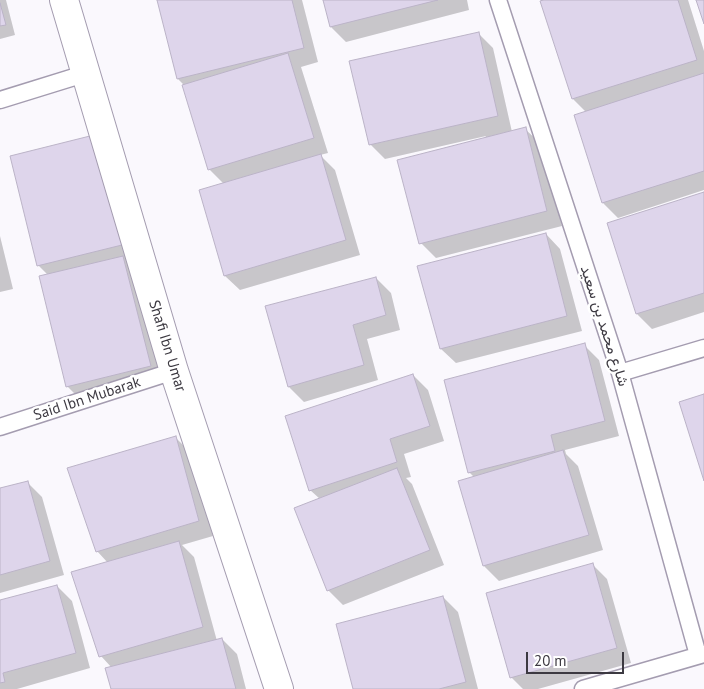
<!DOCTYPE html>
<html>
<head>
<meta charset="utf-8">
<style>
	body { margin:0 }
	#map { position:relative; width:704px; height:689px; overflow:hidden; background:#faf8fd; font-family:"PT Sans",sans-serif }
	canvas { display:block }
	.scale { position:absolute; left:526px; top:652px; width:98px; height:22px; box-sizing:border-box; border:2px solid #3c3941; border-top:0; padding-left:6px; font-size:15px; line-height:18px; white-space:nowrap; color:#3c3941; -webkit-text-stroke:4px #fff; paint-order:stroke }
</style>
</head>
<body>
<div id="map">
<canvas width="704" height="689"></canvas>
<div class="scale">20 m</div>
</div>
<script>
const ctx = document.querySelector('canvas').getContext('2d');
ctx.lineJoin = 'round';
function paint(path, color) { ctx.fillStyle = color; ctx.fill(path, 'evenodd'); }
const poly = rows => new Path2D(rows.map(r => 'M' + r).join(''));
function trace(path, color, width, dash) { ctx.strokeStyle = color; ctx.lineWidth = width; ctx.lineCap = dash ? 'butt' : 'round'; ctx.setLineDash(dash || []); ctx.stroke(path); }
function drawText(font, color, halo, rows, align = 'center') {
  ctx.font = font + ' "PT Sans",Vazirmatn,sans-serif'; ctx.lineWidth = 5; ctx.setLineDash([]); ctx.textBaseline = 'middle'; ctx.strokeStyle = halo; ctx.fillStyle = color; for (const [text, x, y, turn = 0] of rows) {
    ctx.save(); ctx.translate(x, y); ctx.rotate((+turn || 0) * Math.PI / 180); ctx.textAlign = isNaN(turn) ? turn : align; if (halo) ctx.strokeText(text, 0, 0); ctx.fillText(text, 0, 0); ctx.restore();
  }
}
paint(poly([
	[0,0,6,0,15,35,0,39],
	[158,0,302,0,318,62,301,67,328,153,320,155,335,170,360,255,240,290,225,276,200,191,224,184,209,169,184,85,178,79],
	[324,0,467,0,469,10,346,42,331,27],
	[542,0,688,0,704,51,704,190,618,218,603,203,586,112,573,99],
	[478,33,493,48,512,132,525,129,540,143,562,226,436,258,421,243,486,136,385,159,370,144],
	[94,136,136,260,127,262,138,272,165,381,82,401,67,386,48,275,38,265],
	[704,193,704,312,652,329,637,314],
	[546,234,560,249,582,331,456,363,441,349],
	[0,236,13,289,0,292],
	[376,278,391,293,400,330,367,339,378,380,304,402,289,387],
	[584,345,599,360,619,436,565,450,566,454,578,466,603,550,499,581,484,566,459,482,474,477,469,472],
	[413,375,428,390,444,441,404,454,411,477,406,478,412,484,444,565,343,605,328,590,320,499,310,490],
	[175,437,190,452,213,536,182,545,194,557,217,641,222,639,237,654,246,689,112,689,112,668,101,656,108,563,97,551],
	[27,482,42,497,64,575,0,593,0,490],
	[592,564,607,579,631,663,538,689,523,689,511,677],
	[57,586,72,601,90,668,17,689,0,689,0,602],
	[443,597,458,612,478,689,354,689]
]), '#0003');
const building = poly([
	[157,0,292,0,304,48,177,79,157,0],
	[323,0,438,0,330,27,323,0],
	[543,0,678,0,697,60,572,99,540,1,543,0],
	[696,0,704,0,704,24,696,0],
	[0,3,6,25,0,26,0,3],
	[479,32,498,116,369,145,349,61,479,32],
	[288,53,314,138,208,170,182,85,288,53],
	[704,73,704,171,602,203,574,115,704,73],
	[526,127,547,211,419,244,397,160,526,127],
	[94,135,122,245,37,266,10,156,94,135],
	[321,154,346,240,224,276,199,190,321,154],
	[704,192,704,293,636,314,607,223,704,192],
	[546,233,567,316,440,349,417,266,546,233],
	[123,256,151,366,66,387,39,276,123,256],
	[376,277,386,315,353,325,364,365,288,387,265,306,376,277],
	[585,343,605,421,551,435,555,451,468,473,444,380,585,343],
	[413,374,430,426,390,439,397,462,309,491,285,416,413,374],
	[704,394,704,481,679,402,704,394],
	[176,436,199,521,96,552,67,468,176,436],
	[563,450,589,535,483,566,458,481,563,450],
	[397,468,430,550,327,591,294,508,397,468],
	[28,481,50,561,0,575,0,488,28,481],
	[179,541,203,627,99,657,71,572,179,541],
	[593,563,617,648,510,678,486,593,593,563],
	[57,585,76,653,3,673,5,682,0,683,0,600,57,585],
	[443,596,466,682,439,689,353,689,336,624,443,596],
	[222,638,236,689,111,689,105,668,222,638]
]);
paint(building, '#ded5eb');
trace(building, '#bbb3c7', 1);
const service = poly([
	[498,0,620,373,698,655],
	[0,100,84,74],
	[620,373,704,348],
	[0,427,174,371],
	[583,689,704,654]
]);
const minor = poly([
	[64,0,174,371,279,689]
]);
trace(service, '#a49cb0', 19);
trace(minor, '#a49cb0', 30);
trace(service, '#fff', 16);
trace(minor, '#fff', 28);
drawText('15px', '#3c3941', '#fff', [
	["شارع محمد بن سعيد",604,326,72],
	["Shafi Ibn Umar",167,346,73],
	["Said Ibn Mubarak",87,399,-18]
]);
</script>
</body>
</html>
